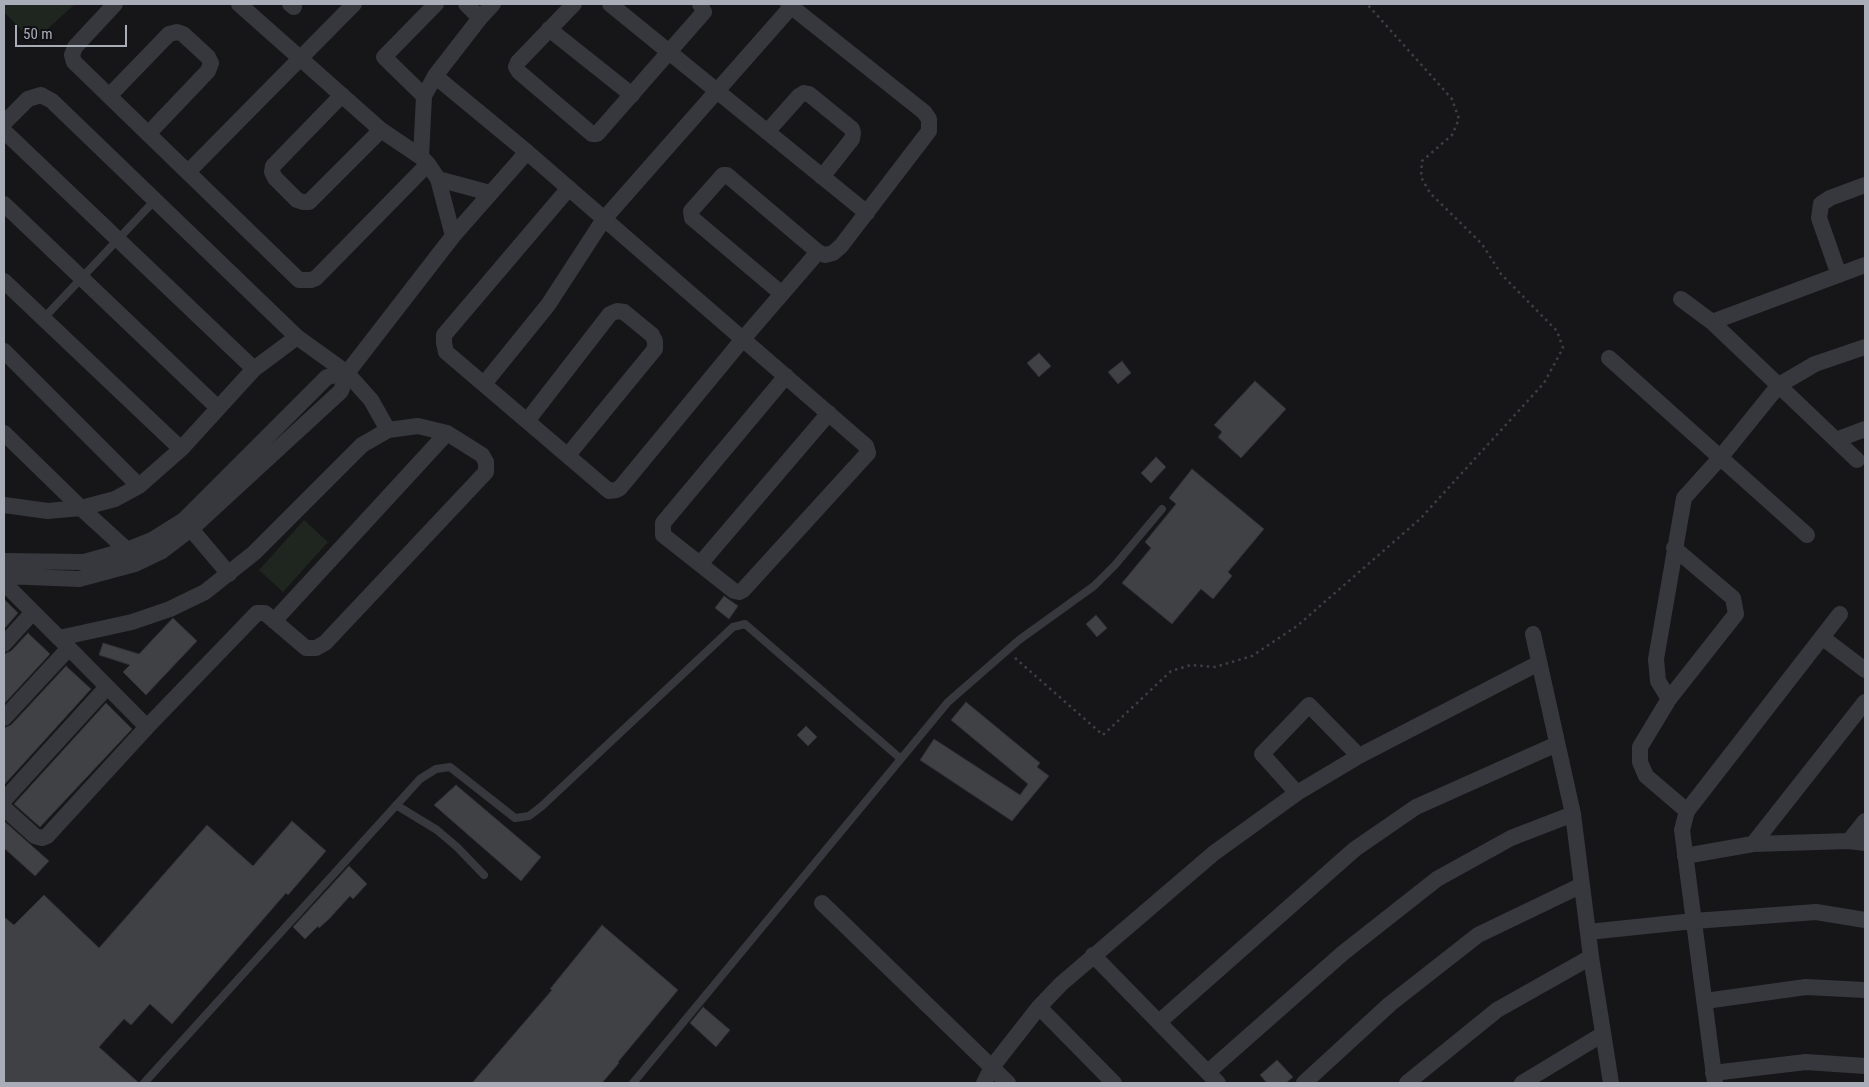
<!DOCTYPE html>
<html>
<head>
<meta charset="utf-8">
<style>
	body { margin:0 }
	#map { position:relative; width:1869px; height:1087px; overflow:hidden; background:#161618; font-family:"Roboto Condensed",sans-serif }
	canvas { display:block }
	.frame { position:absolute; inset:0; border:5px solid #a8adb8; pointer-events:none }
	.scale { position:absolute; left:15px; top:25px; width:112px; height:22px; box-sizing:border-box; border:2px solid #a8adb8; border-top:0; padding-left:6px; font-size:15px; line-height:18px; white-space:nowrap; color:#a8adb8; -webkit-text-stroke:4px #111113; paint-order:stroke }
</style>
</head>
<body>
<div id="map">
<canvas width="1869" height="1087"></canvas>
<div class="frame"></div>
<div class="scale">50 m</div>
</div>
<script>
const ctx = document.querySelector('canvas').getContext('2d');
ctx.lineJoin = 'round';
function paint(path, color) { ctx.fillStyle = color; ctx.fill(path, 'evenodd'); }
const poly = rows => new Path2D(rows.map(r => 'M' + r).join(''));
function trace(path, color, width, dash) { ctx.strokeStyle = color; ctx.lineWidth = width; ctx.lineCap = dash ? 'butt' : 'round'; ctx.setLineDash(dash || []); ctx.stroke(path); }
paint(poly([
	[4,4,75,4,33,42,4,12],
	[304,520,328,542,283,592,259,570]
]), '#1e261f');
const building = poly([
	[1039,353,1051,366,1039,377,1027,363,1039,353],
	[1122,361,1131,373,1118,384,1108,372,1122,361],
	[1255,381,1286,409,1241,458,1218,437,1222,432,1214,425,1255,381],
	[1156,457,1166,467,1151,483,1141,473,1156,457],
	[1192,469,1264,529,1228,572,1232,576,1213,599,1201,589,1172,624,1122,583,1151,548,1145,542,1176,504,1169,498,1192,469],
	[724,596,738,606,729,619,715,608,724,596],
	[4,599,18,613,5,628,4,628,4,599],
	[1096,615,1107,628,1097,637,1086,624,1096,615],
	[173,618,197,641,146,695,123,672,130,665,99,655,103,643,139,654,173,618],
	[28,633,50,654,4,704,4,654,11,651,28,633],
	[66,666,91,689,4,785,4,728,11,725,66,666],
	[966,702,1040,763,1037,767,1049,776,1012,821,920,760,934,739,1020,795,1028,784,951,720,966,702],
	[106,703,132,729,40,827,14,804,106,703],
	[806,726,817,737,808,746,797,735,806,726],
	[456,785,541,857,521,881,434,805,456,785],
	[4,821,49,861,35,876,4,848,4,821],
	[292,821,326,851,288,895,286,893,172,1024,150,1004,131,1025,124,1019,99,1047,139,1083,4,1083,4,917,14,925,44,895,99,948,207,825,253,866,292,821],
	[349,866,367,884,353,899,350,896,329,919,319,928,318,926,305,939,293,927,349,866],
	[602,925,678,990,618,1062,619,1063,602,1083,472,1083,552,990,550,989,602,925],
	[703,1007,730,1030,716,1047,690,1023,703,1007],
	[1277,1060,1293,1077,1286,1083,1267,1083,1260,1075,1277,1060]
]);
paint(building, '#404145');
trace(building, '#303034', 1);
trace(poly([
	[1015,658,1103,735,1171,671,1191,665,1215,667,1252,656,1297,626,1420,519,1544,383,1563,348,1557,331,1501,274,1482,244,1430,193,1421,177,1422,161,1452,135,1459,119,1452,99,1367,4]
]), '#3d3f44', 2.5, [2.5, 4]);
trace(poly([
	[43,319,155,200],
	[396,805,437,830,457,847,484,875],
	[144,1083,420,779,436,769,450,767,515,818,529,816,542,806,733,627,745,624,901,759],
	[633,1083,948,702,1019,640,1094,586,1115,565,1162,509]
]), '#37383d', 8);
trace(poly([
	[115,4,75,47,72,55,74,62,299,280,311,280,316,278,428,164,421,157,381,130,239,4],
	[290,4,294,7],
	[466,4,480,18],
	[574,4,518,62,516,67,519,72,592,134,597,134,704,12,700,4],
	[610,4,867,213],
	[549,29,632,95],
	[435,76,527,152,866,446,868,453,743,590,739,592,734,591,663,535,663,523,786,376],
	[342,95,273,166,272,172,275,178,297,200,303,202,309,202,381,130],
	[109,96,169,34,177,32,183,34,208,57,211,63,208,71,148,134],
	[424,96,384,57,436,4],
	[4,123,28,99,41,95,52,101,297,337,347,373,371,400,388,430],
	[4,131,254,369],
	[767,132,799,96,804,93,809,94,852,129,853,133,852,139,822,177],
	[421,157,424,96,435,76,480,18,493,4],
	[428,164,438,179,453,236],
	[188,172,354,4],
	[438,179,490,193],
	[569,188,444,335,444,343,446,352,609,491,616,490,620,488,743,339,818,252,825,255,833,253,841,246,929,131,929,119,924,112,788,4],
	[4,204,218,408],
	[1839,275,1819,218,1821,204,1830,198,1865,185],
	[4,281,181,449],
	[782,294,692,218,691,211,723,175,727,175,818,252],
	[1681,299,1712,322,1857,460],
	[1712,322,1865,265],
	[4,351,139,486],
	[1609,358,1807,535],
	[484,384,548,305,604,219,791,7],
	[527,421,610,314,617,311,624,312,652,335,655,341,655,349,568,455],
	[4,433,81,508,127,550,131,556],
	[1836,440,1865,429],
	[4,505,48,511,81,508,115,499,139,486,181,449,254,369,297,337],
	[185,522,229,574],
	[1674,548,1733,598,1736,614,1669,699,1640,747,1640,762,1646,776,1687,811],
	[4,561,84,562,127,550,152,540,184,520,327,377,347,373],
	[700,564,829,413],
	[4,576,79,579,135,564,162,551,191,529,341,391,347,373,453,236,527,152],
	[4,583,59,638],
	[274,621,447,433],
	[1533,634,1573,814,1591,957,1611,1083],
	[1823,638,1865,670],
	[4,644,33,612],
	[1669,699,1658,681,1656,659,1684,498,1720,458,1779,385,1815,364,1865,347],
	[4,718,69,648],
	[1297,793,1262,754,1309,705,1359,756],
	[4,800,107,687],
	[4,808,35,836,42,838,47,836,147,727,257,613,265,613,306,648,316,648,325,643,486,472,486,462,482,455,447,433,418,426,388,430,362,445,254,553,205,592,170,609,132,622,59,638,147,727],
	[1849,841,1865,821],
	[1753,844,1865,702],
	[1685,856,1753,844,1849,841,1865,843],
	[822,903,1008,1083],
	[1588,932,1694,921,1816,912,1865,920],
	[1093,955,1218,1083],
	[1705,1001,1806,987,1865,990],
	[1039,1007,1114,1083],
	[1159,1022,1355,849,1416,807,1557,744],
	[1208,1072,1343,953,1437,879,1511,838,1573,814],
	[1713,1073,1806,1062,1865,1066],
	[984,1083,992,1067,1039,1007,1061,984,1214,853,1297,793,1359,756,1539,663],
	[1304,1083,1390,1004,1478,935,1582,885],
	[1407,1083,1497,1010,1591,957],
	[1522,1083,1603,1034],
	[1715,1083,1682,830,1687,811,1840,614]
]), '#37383d', 16);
</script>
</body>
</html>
